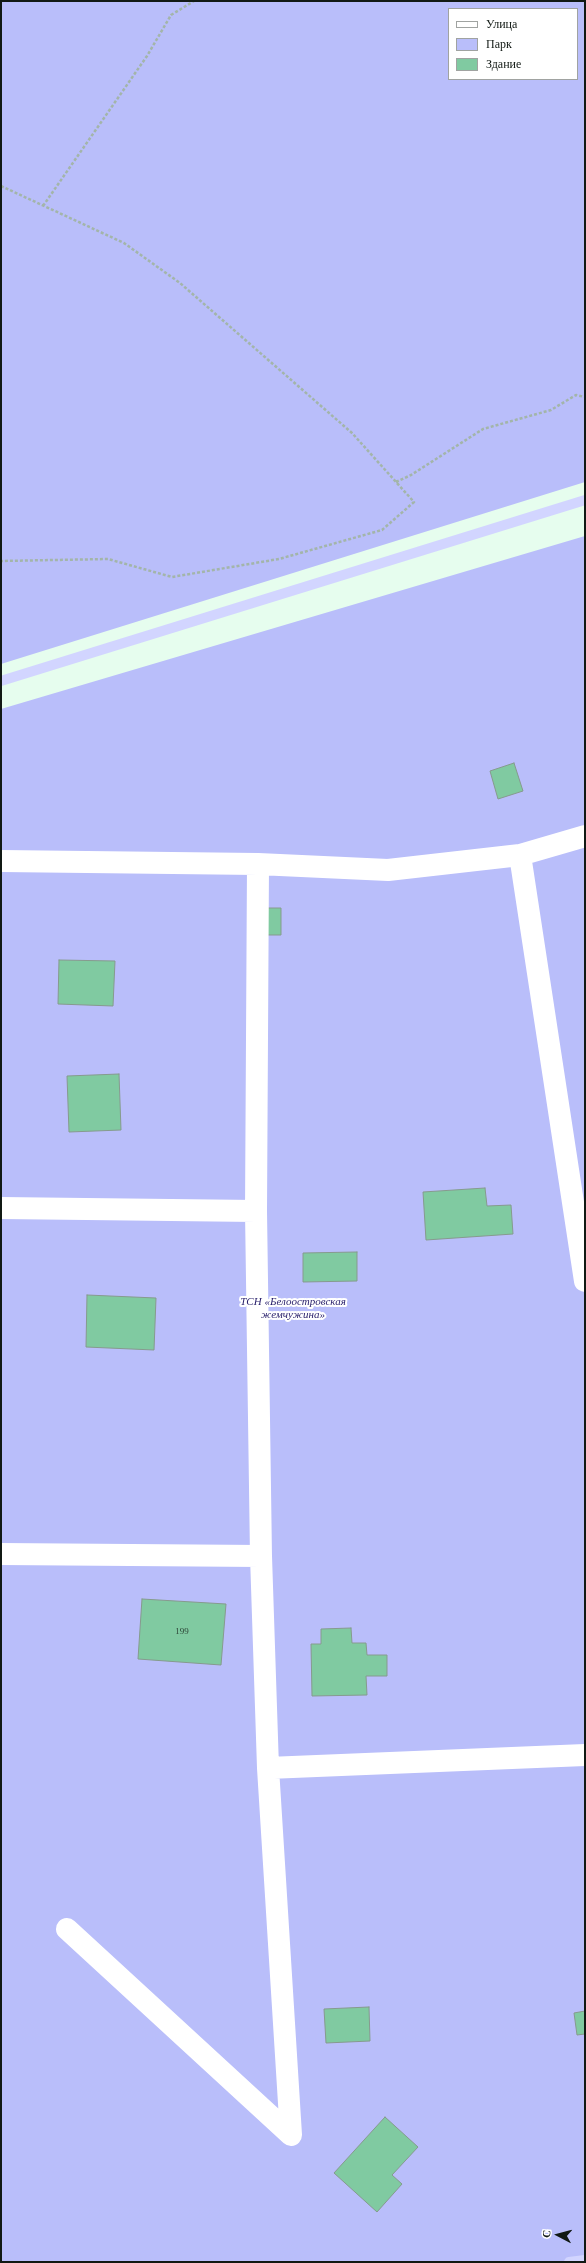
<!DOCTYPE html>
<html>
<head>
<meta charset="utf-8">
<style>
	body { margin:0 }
	#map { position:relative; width:586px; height:2263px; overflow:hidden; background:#e6fdee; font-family:"Times New Roman",serif }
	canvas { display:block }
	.frame { position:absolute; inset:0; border:2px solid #111914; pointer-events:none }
	.legend { position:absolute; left:448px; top:8px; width:130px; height:72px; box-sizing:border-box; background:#fff; border:1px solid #a0a3a1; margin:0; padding:5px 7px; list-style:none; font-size:12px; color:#111914 }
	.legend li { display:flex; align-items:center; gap:8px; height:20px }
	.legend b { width:20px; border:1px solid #a0a3a1 }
	.north { position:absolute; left:538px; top:2215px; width:40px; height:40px; -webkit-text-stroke:3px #fff; paint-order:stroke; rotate:276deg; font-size:11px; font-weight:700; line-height:16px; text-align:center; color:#111914 }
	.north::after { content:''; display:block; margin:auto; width:14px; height:18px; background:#111914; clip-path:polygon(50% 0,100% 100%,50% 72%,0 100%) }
</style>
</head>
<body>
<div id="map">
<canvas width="586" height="2263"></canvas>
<div class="frame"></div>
<ul class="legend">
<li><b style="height:5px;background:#fff"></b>Улица</li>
<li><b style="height:11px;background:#b9befa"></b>Парк</li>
<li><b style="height:11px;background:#80caa1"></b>Здание</li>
</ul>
<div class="north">С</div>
</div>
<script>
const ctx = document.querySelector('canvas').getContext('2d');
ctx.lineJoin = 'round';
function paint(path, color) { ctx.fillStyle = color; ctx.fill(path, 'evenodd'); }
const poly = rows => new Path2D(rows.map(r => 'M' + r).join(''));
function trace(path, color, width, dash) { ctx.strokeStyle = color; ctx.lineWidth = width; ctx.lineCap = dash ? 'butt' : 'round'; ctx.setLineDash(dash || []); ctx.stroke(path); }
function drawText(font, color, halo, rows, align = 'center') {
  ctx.font = font + ' "Times New Roman",serif'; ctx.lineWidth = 4; ctx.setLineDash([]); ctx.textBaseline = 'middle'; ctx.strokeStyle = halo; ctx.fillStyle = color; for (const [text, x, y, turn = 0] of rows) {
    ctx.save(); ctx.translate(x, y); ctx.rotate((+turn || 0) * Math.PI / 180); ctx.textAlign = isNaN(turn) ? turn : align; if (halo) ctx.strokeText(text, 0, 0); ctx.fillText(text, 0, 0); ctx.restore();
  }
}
paint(poly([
	[1,1,585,1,585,482,1,664],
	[449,9,577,9,577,79,449,79],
	[585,536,585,2262,1,2262,1,709]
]), '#b9befa');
trace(poly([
	[1,681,585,500],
	[569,2262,585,2260]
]), '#d2d5ff', 10);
const building = poly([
	[514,763,523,791,498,799,490,771,514,763],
	[262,908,281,908,281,935,263,935,262,908],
	[59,960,115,961,113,1006,58,1004,59,960],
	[119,1074,121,1130,69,1132,67,1076,119,1074],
	[485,1188,487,1206,511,1205,513,1234,426,1240,423,1192,485,1188],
	[357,1252,357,1281,303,1282,303,1253,357,1252],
	[87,1295,156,1298,154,1350,86,1347,87,1295],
	[142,1599,226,1604,221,1665,138,1659,142,1599],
	[351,1628,352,1643,366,1643,367,1655,387,1655,387,1676,366,1676,367,1695,312,1696,311,1644,321,1644,321,1629,351,1628],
	[369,2007,370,2041,326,2043,324,2009,369,2007],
	[585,2011,585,2034,577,2035,574,2013,585,2011],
	[385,2117,418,2147,392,2175,402,2184,377,2212,334,2173,385,2117]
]);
paint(building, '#80caa1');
trace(building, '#869b8e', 1);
trace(poly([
	[1,186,124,243,180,283,352,433,414,502,382,530,279,559,172,577,108,559,1,561],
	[43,206,147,56,171,15,194,1],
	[396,482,411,475,483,429,551,410,576,395,585,397]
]), '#a3b5a9', 2.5, [3, 2]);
trace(poly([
	[520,855,585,1281],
	[1,861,258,864,388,870,520,855,585,836],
	[1,1208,256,1211],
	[1,1554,261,1556],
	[268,1768,585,1755],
	[67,1929,291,2135,268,1768,261,1556,256,1211,258,864]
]), '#fff', 22);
drawText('9px', '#2d4537', null, [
	["199",182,1632]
]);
drawText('italic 11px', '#271e6a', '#fff', [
	["ТСН «Белоостровская",293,1302],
	["жемчужина»",293,1315]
]);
</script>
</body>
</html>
